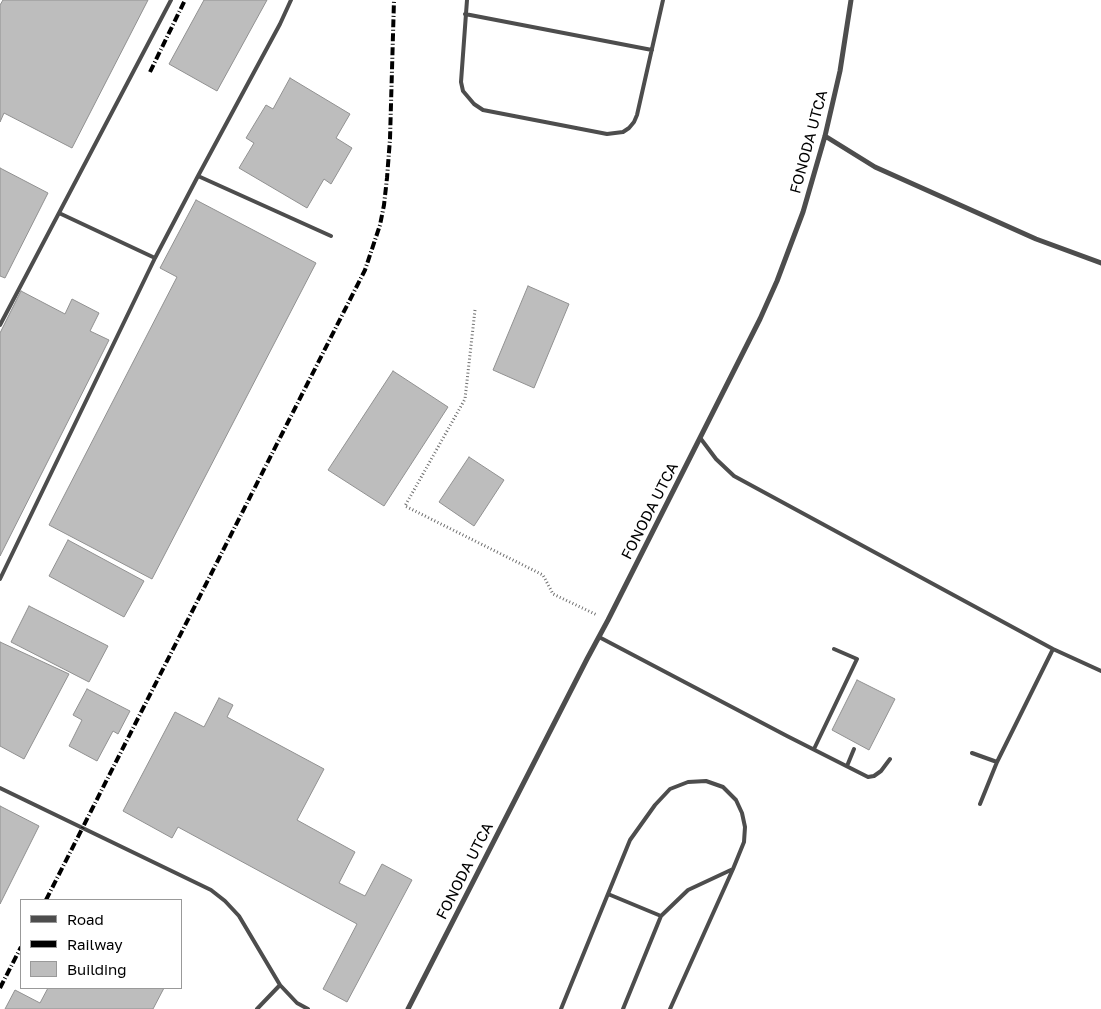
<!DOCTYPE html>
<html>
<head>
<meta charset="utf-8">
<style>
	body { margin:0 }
	#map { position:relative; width:1101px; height:1009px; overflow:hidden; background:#fff; font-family:"Golos Text",sans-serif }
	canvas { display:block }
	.legend { position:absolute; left:20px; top:899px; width:162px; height:90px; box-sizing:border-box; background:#fff; border:1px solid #999; margin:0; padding:6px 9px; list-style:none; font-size:15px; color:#000 }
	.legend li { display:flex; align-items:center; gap:10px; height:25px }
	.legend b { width:25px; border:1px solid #999 }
</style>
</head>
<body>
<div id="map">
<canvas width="1101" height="1009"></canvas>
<ul class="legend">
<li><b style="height:6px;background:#4d4d4d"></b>Road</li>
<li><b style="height:6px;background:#000"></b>Railway</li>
<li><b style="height:14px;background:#bdbdbd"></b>Building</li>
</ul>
</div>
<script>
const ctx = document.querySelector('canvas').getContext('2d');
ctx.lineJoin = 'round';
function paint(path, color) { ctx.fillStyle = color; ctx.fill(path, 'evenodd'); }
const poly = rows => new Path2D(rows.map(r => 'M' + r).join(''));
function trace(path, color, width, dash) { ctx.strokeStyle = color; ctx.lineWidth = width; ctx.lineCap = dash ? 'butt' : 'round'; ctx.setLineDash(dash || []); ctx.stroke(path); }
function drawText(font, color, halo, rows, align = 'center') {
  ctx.font = font + ' "Golos Text",sans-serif'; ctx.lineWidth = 4; ctx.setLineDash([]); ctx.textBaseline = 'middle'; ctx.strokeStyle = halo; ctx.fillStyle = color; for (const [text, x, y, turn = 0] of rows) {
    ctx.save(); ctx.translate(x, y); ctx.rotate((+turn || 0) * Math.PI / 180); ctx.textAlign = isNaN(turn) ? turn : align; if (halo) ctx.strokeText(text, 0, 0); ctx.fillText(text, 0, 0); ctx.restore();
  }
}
const building = poly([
	[3,0,148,0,72,148,4,113,0,122,0,5,3,0],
	[204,0,267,0,217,91,169,64,204,0],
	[290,78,350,114,336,138,352,148,331,184,324,179,307,208,239,168,254,143,246,138,266,105,273,109,290,78],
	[0,168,48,193,5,278,0,276,0,168],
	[196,200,316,263,152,579,49,525,177,277,160,268,196,200],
	[528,286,569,304,534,388,493,370,528,286],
	[21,291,65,314,72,299,99,313,90,331,109,340,0,556,0,333,21,291],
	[393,371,448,407,384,506,328,470,393,371],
	[469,457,504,480,474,526,439,502,469,457],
	[68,540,144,581,124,617,49,576,68,540],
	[29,606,108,646,89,682,11,642,29,606],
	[0,642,69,674,24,759,0,746,0,642],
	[857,680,895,699,869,750,832,730,857,680],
	[87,689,130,711,118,734,113,731,97,761,69,746,82,720,73,715,87,689],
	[219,698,233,705,227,717,324,769,297,820,355,852,339,883,365,896,382,864,412,880,347,1002,323,989,357,924,178,827,172,838,123,811,175,712,204,727,219,698],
	[0,806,39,826,0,904,0,806],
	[48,988,164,988,153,1009,5,1009,15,990,40,1003,48,988]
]);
paint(building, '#bdbdbd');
trace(building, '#919191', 1);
trace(poly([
	[475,310,465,399,405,506,543,575,553,594,597,615]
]), '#6f6f6f', 3, [1, 2.5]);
trace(poly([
	[467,0,461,82,463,91,474,104,483,110,607,134,623,132,629,128,634,122,637,115,663,0],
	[465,14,652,50],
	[198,176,331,236],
	[59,213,155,258],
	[0,325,171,0],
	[701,439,716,459,734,476,1053,649,1101,671],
	[0,579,155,258,198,176,280,24,291,0],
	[599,637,787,736,868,777,874,776,881,771,890,759],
	[814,749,857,659,834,649],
	[972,753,997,762],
	[847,766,854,749],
	[0,788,211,890,225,901,239,916,280,985,297,1003,308,1009],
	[980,804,997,762,1053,649],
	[608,894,661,916],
	[257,1009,280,985],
	[561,1009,630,840,655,805,670,789,688,782,706,781,723,787,736,800,742,813,745,827,744,842,733,869,688,890,661,916,623,1009],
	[670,1009,733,869]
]), '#4d4d4d', 4);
trace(poly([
	[825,136,875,167,1036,239,1101,263],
	[408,1009,587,659,608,620,760,319,777,281,803,212,825,136,840,71,851,0]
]), '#4d4d4d', 5);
trace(poly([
	[150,72,185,0],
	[46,900,365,270,380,225,384,205,387,178,390,139,394,0],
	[0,988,21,947]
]), '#000', 4, [8, 2.5, 1, 2.5]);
drawText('15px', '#000', '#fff', [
	["FONODA UTCA",809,142,-75],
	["FONODA UTCA",650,511,-63],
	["FONODA UTCA",465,871,-63]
]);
</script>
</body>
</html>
